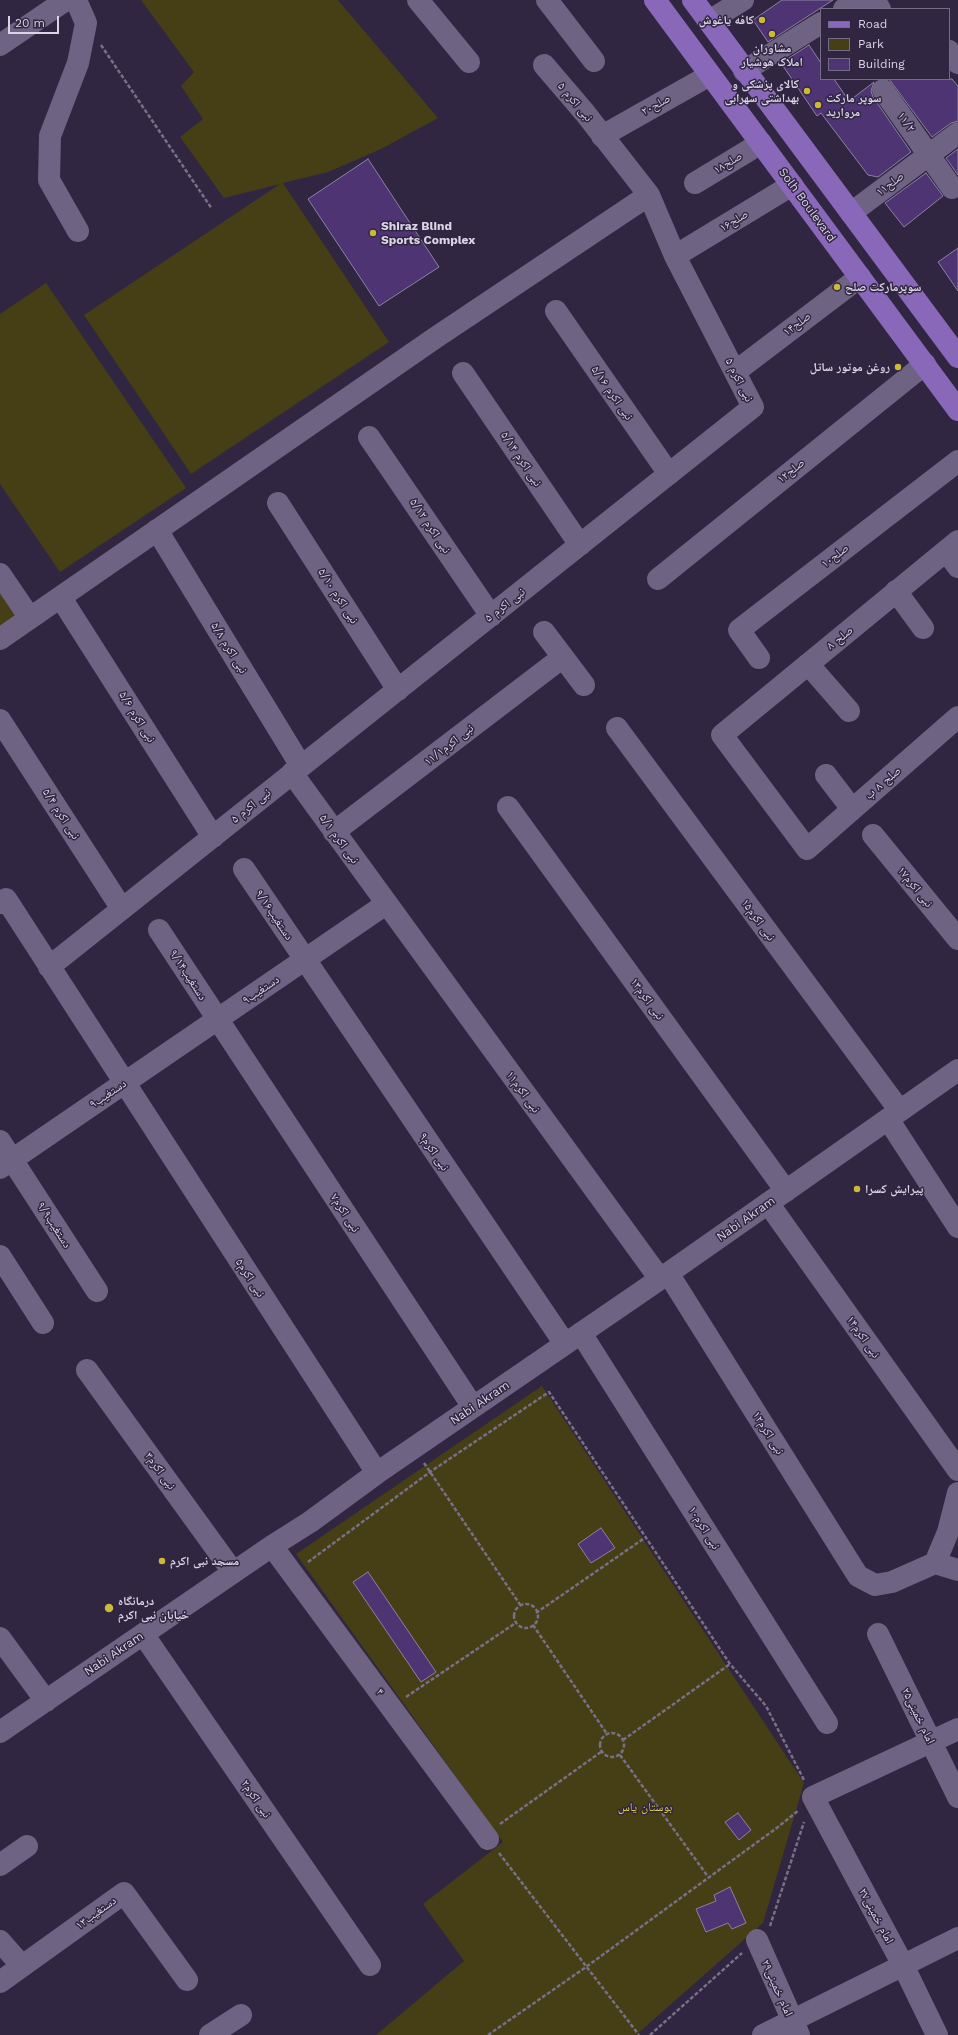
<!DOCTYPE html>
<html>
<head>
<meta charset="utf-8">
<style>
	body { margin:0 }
	#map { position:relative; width:958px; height:2035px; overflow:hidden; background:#302641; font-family:"Work Sans",sans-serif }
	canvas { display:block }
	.legend { position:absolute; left:820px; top:8px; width:130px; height:72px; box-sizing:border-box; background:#302641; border:1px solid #746c83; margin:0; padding:5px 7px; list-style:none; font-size:12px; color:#dad4e6 }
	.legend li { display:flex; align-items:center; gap:8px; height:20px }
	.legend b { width:20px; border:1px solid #746c83 }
	.scale { position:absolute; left:8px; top:16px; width:51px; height:18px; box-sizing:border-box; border:2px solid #dad4e6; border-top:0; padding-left:5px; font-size:12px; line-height:14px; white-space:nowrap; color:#dad4e6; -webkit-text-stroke:3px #302641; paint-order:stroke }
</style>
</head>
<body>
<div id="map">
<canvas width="958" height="2035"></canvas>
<ul class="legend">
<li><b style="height:5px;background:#8968b9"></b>Road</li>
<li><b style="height:11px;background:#463f16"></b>Park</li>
<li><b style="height:11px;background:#4e3473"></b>Building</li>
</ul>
<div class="scale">20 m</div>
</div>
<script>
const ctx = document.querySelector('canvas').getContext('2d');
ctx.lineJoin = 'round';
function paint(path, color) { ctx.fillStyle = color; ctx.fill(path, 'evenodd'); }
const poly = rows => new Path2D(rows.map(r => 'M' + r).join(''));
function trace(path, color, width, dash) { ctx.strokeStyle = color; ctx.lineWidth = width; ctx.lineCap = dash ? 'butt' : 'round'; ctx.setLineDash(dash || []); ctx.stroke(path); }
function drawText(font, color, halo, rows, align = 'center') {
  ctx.font = font + ' "Work Sans","Noto Naskh Arabic",sans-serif'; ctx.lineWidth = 3; ctx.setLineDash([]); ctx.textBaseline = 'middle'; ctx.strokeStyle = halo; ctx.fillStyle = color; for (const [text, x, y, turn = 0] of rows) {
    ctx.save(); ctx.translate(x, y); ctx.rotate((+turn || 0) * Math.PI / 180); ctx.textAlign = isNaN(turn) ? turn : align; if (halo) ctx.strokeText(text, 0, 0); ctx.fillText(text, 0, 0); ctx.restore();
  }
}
paint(poly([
	[141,0,338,0,438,118,381,149,328,172,283,183,389,342,191,474,84,315,280,184,224,198,180,137,203,119,181,86,194,72],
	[46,283,186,488,60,572,0,484,0,314],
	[0,588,20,617,0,631],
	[542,1386,804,1783,763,1923,636,2035,376,2035,464,1961,423,1904,503,1842,296,1554]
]), '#463f16');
const building = poly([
	[782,0,833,0,768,42,753,20,782,0],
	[809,45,821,63,821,79,834,79,849,101,874,82,871,91,873,97,911,152,878,177,868,175,821,113,817,116,781,63,809,45],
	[889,79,952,79,958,86,958,121,951,123,932,137,889,79],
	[958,149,958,175,946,158,958,149],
	[368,159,439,267,379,306,308,199,368,159],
	[926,173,943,196,904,227,885,203,926,173],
	[958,248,958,291,938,262,958,248],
	[601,1528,615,1548,591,1563,578,1544,601,1528],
	[368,1572,436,1672,421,1682,353,1582,368,1572],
	[738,1813,751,1830,739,1840,725,1822,738,1813],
	[730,1887,746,1923,732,1929,728,1923,706,1932,696,1909,716,1901,714,1895,730,1887]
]);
paint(building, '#4e3473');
trace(building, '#8c81a1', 1);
trace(poly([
	[101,45,212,209],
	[424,1463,521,1606],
	[308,1562,430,1472,549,1392,730,1664,766,1706,804,1780],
	'514 1616a12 12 0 1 1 24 0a12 12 0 1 1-24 0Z',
	[536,1613,646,1537],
	[533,1625,607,1734],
	[406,1697,517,1622],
	'600 1745a12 12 0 1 1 24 0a12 12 0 1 1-24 0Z',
	[623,1740,730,1664],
	[620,1755,709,1878],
	[500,1824,601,1752],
	[499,1853,639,2035],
	[770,1926,804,1822],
	[488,2035,586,1967,778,1827,799,1810],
	[650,2035,742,1953]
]), '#787087', 2.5, [4, 2]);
trace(poly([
	[76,0,86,23,78,63,50,136,49,180,78,231],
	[418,0,469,62],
	[547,0,594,61],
	[874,0,880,9],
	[844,9,859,0],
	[709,21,743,0],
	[0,45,66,0],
	[949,51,958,63],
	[744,71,821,23],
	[883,90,952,188],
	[602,136,710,75],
	[695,183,761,143],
	[851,213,958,133],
	[675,256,792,185],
	[556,311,669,474],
	[735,372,860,277],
	[463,373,580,545],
	[369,437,491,616],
	[278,503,398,690],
	[157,530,301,766],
	[958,541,722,735,807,849,958,717],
	[946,551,958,567],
	[0,574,30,618],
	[658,579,925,364],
	[896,591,923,628],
	[61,598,213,837],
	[544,632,584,685],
	[0,639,435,338,649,195],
	[759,658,739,630,958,461],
	[808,664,849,711],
	[0,720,122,909],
	[617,728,900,1111],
	[292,773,660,1279],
	[826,775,852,809],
	[508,807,786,1191],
	[334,832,563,657],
	[873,835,958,939],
	[244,869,565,1344],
	[0,903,6,899,377,1473],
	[159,930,473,1407],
	[49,967,753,407,675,256,649,195,585,113,544,65],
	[888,1119,958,1227],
	[0,1141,97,1291],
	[0,1168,386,904],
	[768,1203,958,1470],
	[0,1256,43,1323],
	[668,1273,858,1576,875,1585,892,1582,935,1563,958,1570],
	[581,1333,827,1723],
	[87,1370,233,1572],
	[272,1546,488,1839],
	[935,1563,948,1532,958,1493],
	[143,1634,370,1965],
	[878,1634,958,1797],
	[0,1638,46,1701],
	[0,1732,272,1546,310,1522,377,1473,660,1279,958,1070],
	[0,1865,27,1846],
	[757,1940,799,2035],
	[0,1941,22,1966],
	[0,1982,124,1893,187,1980],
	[210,2035,241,2015],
	[763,2035,958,1938],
	[937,2035,903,1965,813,1797,958,1729]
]), '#6e6382', 22);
trace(poly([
	[655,0,958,410],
	[693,0,958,357]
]), '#8968b9', 22);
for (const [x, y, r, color] of [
	[762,20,4,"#cdb938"],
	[772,34,4,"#cdb938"],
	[807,91,4,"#cdb938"],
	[818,105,4,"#cdb938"],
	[373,233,4,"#cdb938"],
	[837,287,4,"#cdb938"],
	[898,367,4,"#cdb938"],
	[857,1189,4,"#cdb938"],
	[162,1561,4,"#cdb938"],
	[109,1608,5,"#cdb938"]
]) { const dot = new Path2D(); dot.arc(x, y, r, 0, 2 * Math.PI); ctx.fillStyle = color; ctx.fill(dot); trace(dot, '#302641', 1.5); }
drawText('bold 12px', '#dad4e6', '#302641', [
	["کافه یاغوش",754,20,"right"],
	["مشاوران",772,48,"center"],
	["املاک هوشیار",772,62,"center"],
	["کالای پزشکی و",799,84,"right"],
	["بهداشتی سهرابی",799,98,"right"],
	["سوپر مارکت",826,98],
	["مروارید",826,112],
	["Shiraz Blind",381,226],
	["Sports Complex",381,240],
	["سوپرمارکت صلح",845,287],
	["روغن موتور ساتل",890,367,"right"],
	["پیرایش کسرا",865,1189],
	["مسجد نبی اکرم",170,1561],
	["درمانگاه",118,1601],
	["خیابان نبی اکرم",118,1615]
], 'left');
drawText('12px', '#dad4e6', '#302641', [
	["نبی اکرم ۵",575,102,50],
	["صلح۲۰",656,105,-29],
	["۱۱/۲",906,122,55],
	["صلح۱۸",728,163,-31],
	["صلح۱۱",890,184,-37],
	["Solh Boulevard",807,205,54],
	["صلح۱۶",734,221,-31],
	["صلح۱۴",797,324,-37],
	["نبی اکرم ۵",739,380,63],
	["نبی اکرم ۵/۱۶",612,393,55],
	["نبی اکرم ۵/۱۴",521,459,56],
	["صلح۱۲",791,471,-39],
	["نبی اکرم ۵/۱۲",430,526,56],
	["صلح۱۰",835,556,-38],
	["نبی اکرم ۵/۱۰",338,596,57],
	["نبی اکرم ۵",505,605,-38],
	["۸ صلح",840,638,-39],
	["نبی اکرم ۵/۸",229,648,58],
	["نبی اکرم ۵/۶",137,717,58],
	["نبی اکرم۱۱/۱",449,745,-38],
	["صلح ۸ ب",883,783,-41],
	["نبی اکرم ۵",251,806,-39],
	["نبی اکرم ۵/۴",61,814,57],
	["نبی اکرم ۵/۱",339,839,54],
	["نبی اکرم۱۷",915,887,51],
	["دستغیب۹/۱۶",274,915,56],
	["نبی اکرم۱۵",758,920,54],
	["دستغیب۹/۱۴",188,975,57],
	["۹دستغیب",261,990,-34],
	["نبی اکرم۱۳",647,999,54],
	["نبی اکرم۱۱",523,1092,54],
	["دستغیب۹",108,1094,-34],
	["نبی اکرم۹",434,1152,56],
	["نبی اکرم۷",345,1213,57],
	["Nabi Akram",746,1219,-35],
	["دستغیب۹/۹",54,1225,57],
	["نبی اکرم۵",250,1278,57],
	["نبی اکرم۱۴",863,1337,55],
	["Nabi Akram",480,1403,-34],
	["نبی اکرم۱۲",768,1433,58],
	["نبی اکرم۳",160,1471,54],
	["نبی اکرم۱۰",704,1528,58],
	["Nabi Akram",114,1654,-34],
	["۴",380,1692,53],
	["امام خمینی۲۵",918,1716,64],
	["نبی اکرم۲",256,1799,56],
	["دستغیب۱۳",96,1913,-36],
	["امام خمینی۲۷",876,1916,62],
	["امام خمینی۲۹",777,1988,66]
]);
drawText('12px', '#decb58', '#302641', [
	["بوستان یاس",645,1807]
]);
</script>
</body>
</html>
